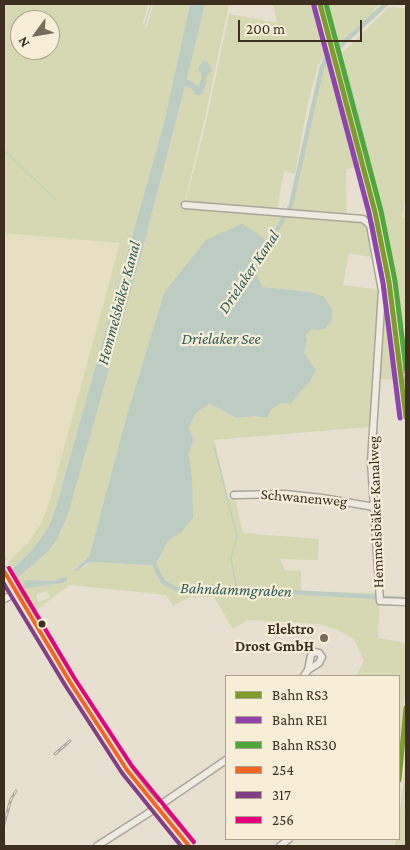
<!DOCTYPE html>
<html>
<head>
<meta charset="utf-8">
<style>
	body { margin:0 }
	#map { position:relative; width:410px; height:850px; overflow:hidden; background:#e7e0d1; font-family:"Crimson Pro",serif }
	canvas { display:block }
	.frame { position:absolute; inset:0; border:5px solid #3d2e20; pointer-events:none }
	.legend { position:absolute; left:225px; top:675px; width:175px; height:165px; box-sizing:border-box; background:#f7eed8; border:1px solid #ada18e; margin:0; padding:6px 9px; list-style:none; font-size:15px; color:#3d2e20 }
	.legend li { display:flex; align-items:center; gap:10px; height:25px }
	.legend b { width:25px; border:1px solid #ada18e }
	.north { position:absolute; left:10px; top:10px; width:50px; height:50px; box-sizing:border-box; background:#f7eed8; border:1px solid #ada18e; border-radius:50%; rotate:238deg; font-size:14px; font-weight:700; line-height:20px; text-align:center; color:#3d2e20 }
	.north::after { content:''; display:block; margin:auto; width:18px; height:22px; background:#786c5e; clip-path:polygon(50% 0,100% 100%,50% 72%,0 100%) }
	.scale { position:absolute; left:238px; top:20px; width:124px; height:22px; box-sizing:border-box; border:2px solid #3d2e20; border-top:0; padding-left:6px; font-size:15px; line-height:18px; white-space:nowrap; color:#3d2e20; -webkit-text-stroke:4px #f7eed8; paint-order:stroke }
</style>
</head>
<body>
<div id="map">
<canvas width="410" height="850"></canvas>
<div class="frame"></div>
<ul class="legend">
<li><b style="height:6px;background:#7e9c2b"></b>Bahn RS3</li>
<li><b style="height:6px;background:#8e44ad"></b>Bahn RE1</li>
<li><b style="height:6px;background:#4fa83c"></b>Bahn RS30</li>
<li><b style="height:6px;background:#f26522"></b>254</li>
<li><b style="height:6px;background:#833f85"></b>317</li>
<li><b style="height:6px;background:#e5007d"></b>256</li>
</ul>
<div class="north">N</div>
<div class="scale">200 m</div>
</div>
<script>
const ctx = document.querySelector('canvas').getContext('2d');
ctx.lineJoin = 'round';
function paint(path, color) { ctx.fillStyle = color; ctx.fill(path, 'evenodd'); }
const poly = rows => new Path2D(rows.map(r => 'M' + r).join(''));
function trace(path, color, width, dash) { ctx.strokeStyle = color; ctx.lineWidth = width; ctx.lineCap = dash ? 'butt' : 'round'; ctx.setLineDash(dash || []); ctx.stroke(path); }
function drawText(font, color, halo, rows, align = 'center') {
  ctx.font = font + ' "Crimson Pro",serif'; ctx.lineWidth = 4.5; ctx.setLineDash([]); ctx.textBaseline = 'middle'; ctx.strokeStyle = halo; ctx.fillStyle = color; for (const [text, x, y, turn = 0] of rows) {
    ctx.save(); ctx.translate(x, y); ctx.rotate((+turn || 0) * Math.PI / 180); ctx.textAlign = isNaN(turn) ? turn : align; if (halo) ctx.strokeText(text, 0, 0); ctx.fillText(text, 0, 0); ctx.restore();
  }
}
paint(poly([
	[4,233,120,243,49,503,41,524,28,543,8,562,4,549]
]), '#e6dfc2');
paint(poly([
	[4,4,148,4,143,24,147,27,153,4,190,4,164,123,56,507,49,526,41,538,31,551,11,568,8,562,28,543,41,524,49,503,120,243,4,233],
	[20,20,50,20,50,50,20,50],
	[205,4,229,4,203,127,184,204,360,220,368,226,375,258,349,253,343,285,381,290,370,427,214,440,229,500,235,499,243,533,319,539,318,560,280,559,285,570,301,571,301,591,380,593,378,638,406,643,406,685,399,747,399,676,356,676,364,661,354,639,338,630,318,624,247,620,233,629,214,597,190,597,173,606,166,595,70,585,36,610,29,599,20,591,15,581,47,553,143,248,185,86,192,89,206,84,206,77,202,75,199,86,187,79],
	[267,253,255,270,262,287,311,292,312,329,306,334,307,340,304,353,316,370,310,382,300,392,291,404,281,403,272,409,267,418,256,416,237,418,210,404,196,413,189,427,193,440,189,454,192,479,180,533,168,541,157,562,149,565,92,562,75,572,74,569,89,557,126,418,164,293],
	[64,577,62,583,24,589,26,580,54,581],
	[47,591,50,598,38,602,36,594],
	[273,4,316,4,361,166,346,169,347,217,291,212,324,64,328,58,327,55,318,65,307,107,295,174,284,171,277,211,185,204,205,127,229,14,277,23],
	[328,4,379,4,373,10,375,12,340,45],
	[389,7,406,8,406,197,402,217,404,217,406,206,406,326,402,326,383,216,358,107,342,53],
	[365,218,372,218,392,328,398,380,377,379,384,295,372,226],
	[406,758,406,846,394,846,396,839,399,839,399,819]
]), '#d6d7b3');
paint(poly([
	[190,4,205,4,187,79,199,86,202,75,198,69,203,60,208,63,212,70,206,77,206,84,202,94,196,95,192,89,185,86,143,248,68,514,57,539,47,553,7,587,8,590,4,592,4,576,31,551,41,538,49,526,56,507,164,123],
	[242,224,257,233,267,242,267,253,255,270,262,287,311,292,324,297,332,309,332,320,326,328,319,330,312,329,306,334,307,340,304,353,316,370,310,382,300,392,291,404,281,403,272,409,267,418,256,416,237,418,210,404,196,413,189,427,193,440,189,454,192,479,193,518,180,533,168,541,157,562,154,564,149,565,92,562,86,564,76,572,74,570,89,557,126,418,164,293,206,240],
	[64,577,67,577,67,580,62,583,24,589,23,583,26,580,54,581]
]), '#bcccc2');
trace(poly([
	[327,4,357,107,383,217,401,324],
	[145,25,151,4],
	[4,150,56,200],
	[405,211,406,203],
	[214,446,237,536,231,559,237,589],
	[4,554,6,560]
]), '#bcccc2', 1);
trace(poly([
	[339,47,386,4],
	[265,245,277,230,291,205,322,67,327,58,330,55],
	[148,562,154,564,163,582,178,590,213,587,224,590,237,589,378,597],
	[383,598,406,599]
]), '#bcccc2', 4.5);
const minor = poly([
	[185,205,363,219,370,225,382,291,371,462,380,601,406,602],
	[234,495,285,494,322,498,374,507],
	[4,599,16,593],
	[304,676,308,670,311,655,314,652,319,653,322,657,319,663,308,670],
	[97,846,147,814,226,760],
	[280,846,289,839]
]);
const major = poly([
	[4,571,16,593,70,682,127,770,144,792,189,846]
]);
trace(minor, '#ada599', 9);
trace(major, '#928b80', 10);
trace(minor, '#efebe3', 6);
trace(major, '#e6e1d4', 8);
const rail = poly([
	[404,366,406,385],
	[55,754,70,741],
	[4,824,11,799,16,791],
	[4,845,4,846]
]);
trace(rail, '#afaaa2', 3);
trace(rail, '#f7eed8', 1, [4]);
trace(poly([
	[4,571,70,682,127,770,189,846]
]), '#f26522', 4);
trace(poly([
	[4,584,65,685,122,773,181,846]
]), '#833f85', 4);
trace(poly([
	[9,568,75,679,132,766,194,842]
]), '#e5007d', 4);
trace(poly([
	[320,4,375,212,389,282,406,417],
	[399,780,406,708]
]), '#7e9c2b', 5);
trace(poly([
	[314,6,369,213,383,283,400,418]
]), '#8e44ad', 5);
trace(poly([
	[326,4,381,211,395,281,406,369]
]), '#4fa83c', 5);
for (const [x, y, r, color] of [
	[42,624,4.5,"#3d2e20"],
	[324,638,5,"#786c5e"]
]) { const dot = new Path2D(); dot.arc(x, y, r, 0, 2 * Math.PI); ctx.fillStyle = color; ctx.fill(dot); trace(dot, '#f7eed8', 2); }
drawText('15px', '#3d2e20', '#f7eed8', [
	["Schwanenweg",304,498,5],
	["Hemmelsbäker Kanalweg",376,512,-92]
]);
drawText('bold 15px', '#3d2e20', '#f7eed8', [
	["Elektro",314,629],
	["Drost GmbH",314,646]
], 'right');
drawText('italic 16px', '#2f5d5a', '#f7eed8', [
	["Drielaker Kanal",249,272,-56],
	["Hemmelsbäker Kanal",119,303,-75],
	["Drielaker See",221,339],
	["Bahndammgraben",236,590,2]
]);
</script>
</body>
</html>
